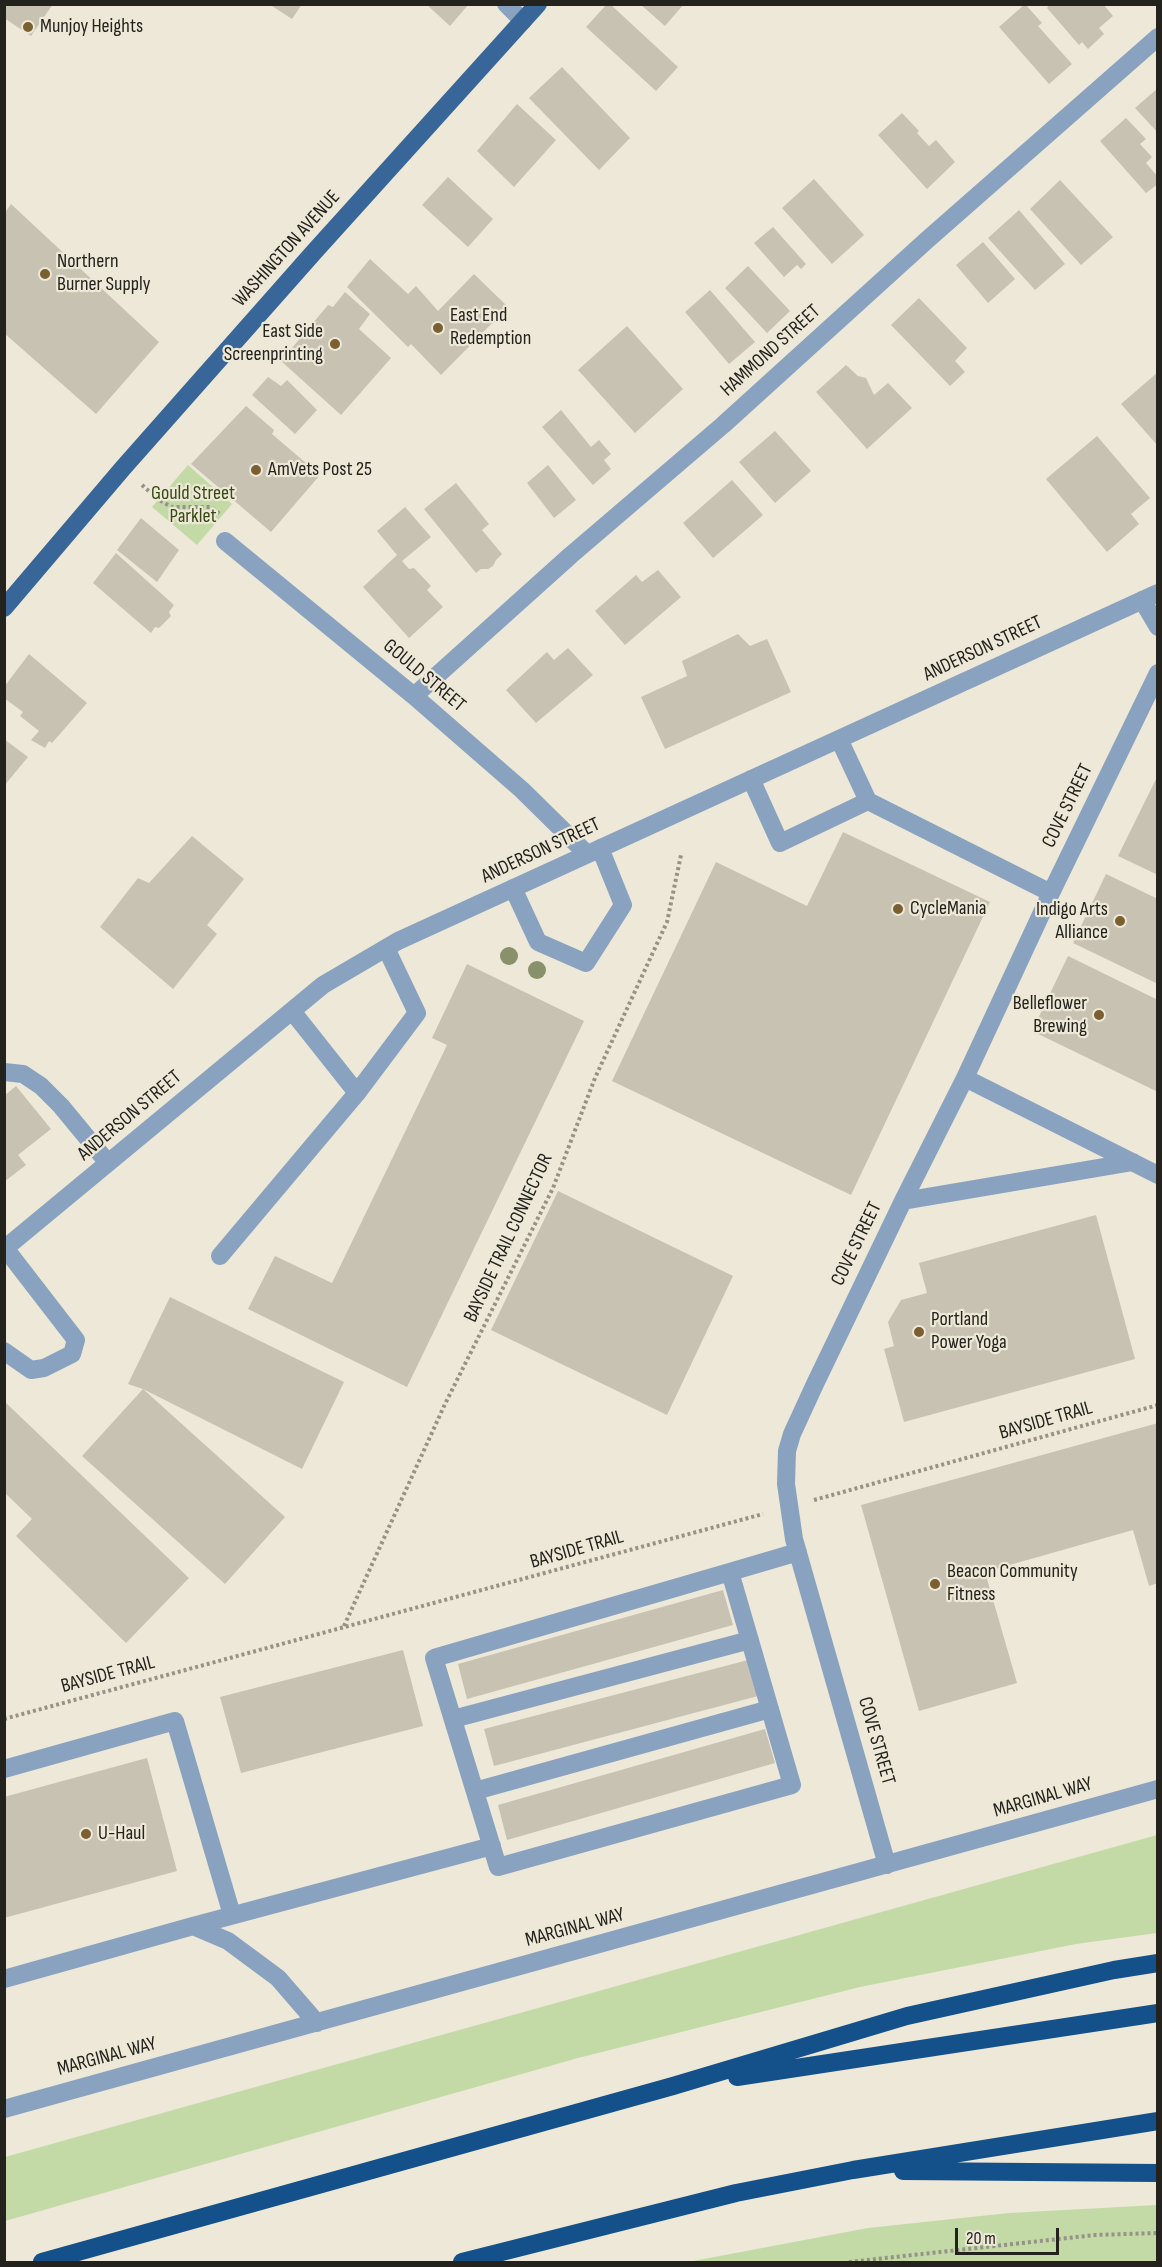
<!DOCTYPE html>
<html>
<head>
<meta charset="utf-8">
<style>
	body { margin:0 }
	#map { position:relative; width:1162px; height:2267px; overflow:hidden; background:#ede8d7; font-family:"Sofia Sans Condensed",sans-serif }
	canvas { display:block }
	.frame { position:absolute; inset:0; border:6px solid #24221c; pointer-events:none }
	.scale { position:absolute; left:955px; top:2228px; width:104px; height:27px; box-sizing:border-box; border:3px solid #24221c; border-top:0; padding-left:8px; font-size:18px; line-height:21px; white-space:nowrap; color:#24221c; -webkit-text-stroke:4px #ede8d7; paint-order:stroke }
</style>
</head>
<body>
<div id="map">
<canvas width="1162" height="2267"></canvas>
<div class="frame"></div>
<div class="scale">20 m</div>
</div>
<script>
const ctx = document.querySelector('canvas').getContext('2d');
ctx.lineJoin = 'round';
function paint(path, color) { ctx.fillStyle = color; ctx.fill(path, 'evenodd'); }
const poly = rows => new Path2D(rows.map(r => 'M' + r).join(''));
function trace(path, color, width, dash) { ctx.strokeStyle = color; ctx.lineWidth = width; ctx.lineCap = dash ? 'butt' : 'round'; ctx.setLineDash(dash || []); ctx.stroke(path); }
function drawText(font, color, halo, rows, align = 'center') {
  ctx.font = font + ' "Sofia Sans Condensed",sans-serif'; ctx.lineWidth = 4.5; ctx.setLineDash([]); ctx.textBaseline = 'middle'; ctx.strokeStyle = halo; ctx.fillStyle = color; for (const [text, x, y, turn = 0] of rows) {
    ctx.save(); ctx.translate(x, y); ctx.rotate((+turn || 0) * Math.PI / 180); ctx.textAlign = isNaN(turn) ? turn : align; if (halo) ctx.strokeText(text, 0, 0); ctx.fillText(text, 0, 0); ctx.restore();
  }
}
paint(poly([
	[188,465,232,504,197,545,152,507],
	[1157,1835,1157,1933,1076,1944,860,1987,578,2058,5,2221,5,2157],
	[1157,2205,1157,2262,688,2262,868,2228,1009,2213]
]), '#c3daa7');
paint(poly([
	[4,4,53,4,31,36,4,18],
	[269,4,302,4,292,19],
	[426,4,469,4,450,26],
	[607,4,610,4,678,67,656,91,586,27],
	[640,4,684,4,665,26],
	[1025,4,1042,23,1038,26,1072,64,1049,84,999,27],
	[1050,4,1103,4,1113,16,1099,28,1104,34,1088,49,1082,42,1079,45,1047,8],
	[562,67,630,138,599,170,529,98],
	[1158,88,1158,133,1135,108],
	[517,104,556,140,514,187,477,151],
	[902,113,919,131,917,133,929,146,936,140,955,162,927,189,878,135],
	[1126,118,1146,139,1140,144,1152,157,1146,163,1158,177,1158,184,1146,193,1100,141],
	[448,177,493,219,468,247,422,205],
	[814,179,864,235,832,264,782,208],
	[1060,180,1113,237,1081,265,1030,209],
	[11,204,159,342,96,414,4,333,4,214],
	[1019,210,1065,264,1035,290,988,238],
	[773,227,806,264,801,269,797,265,784,277,754,243],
	[983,242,1015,279,988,303,956,265],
	[370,259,408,294,416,286,438,311,474,274,508,307,441,375,411,344,408,347,347,287],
	[748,266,790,311,767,333,725,288],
	[710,290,755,342,729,364,685,312],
	[345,292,370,314,359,329,391,358,341,415,281,361,328,305,333,307],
	[919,298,967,348,955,361,965,372,950,386,891,325],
	[627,326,683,389,635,433,578,370],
	[846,365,858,376,866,378,874,395,888,383,912,408,867,449,816,392],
	[1158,372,1158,446,1121,404],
	[268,377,281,386,287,380,317,410,295,434,252,395],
	[246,406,274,430,272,434,320,475,271,532,191,464],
	[561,410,591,447,599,440,611,454,604,460,611,469,593,485,542,427],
	[775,431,811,471,775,503,739,462],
	[1097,436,1150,498,1131,514,1139,524,1107,552,1046,479],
	[548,465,576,500,554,518,527,483],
	[732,480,763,515,713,558,683,523],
	[456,483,489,524,482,530,502,554,496,560,493,566,488,569,481,569,476,573,424,509],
	[405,507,431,537,402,561,409,569,414,568,431,586,427,590,443,607,409,638,363,587,397,555,377,531],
	[141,518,179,550,157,582,117,550],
	[116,553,174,605,169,612,171,616,159,628,155,627,151,633,93,583],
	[658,570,681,597,625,645,595,611,636,575,642,582],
	[738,634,750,646,767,639,791,692,665,749,641,697,687,676,682,661],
	[568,648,593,675,536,723,506,690,547,652,554,660],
	[29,654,87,703,52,743,49,741,45,748,31,740,39,731,20,716,23,712,4,698,4,687],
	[4,739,28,757,4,786],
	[1158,775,1158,875,1118,856],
	[843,832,990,902,851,1195,612,1081,716,862,807,906],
	[192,836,244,879,207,925,217,934,173,989,100,927,138,878,149,883],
	[1106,874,1158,899,1158,984,1073,943],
	[1068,956,1158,1000,1158,1092,1032,1031],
	[467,964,584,1021,407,1387,248,1309,275,1256,332,1283,447,1045,432,1038],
	[16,1086,51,1129,18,1155,26,1165,4,1182,4,1096],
	[558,1191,733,1276,667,1415,491,1330],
	[1096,1215,1135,1359,904,1422,884,1349,894,1346,888,1322,901,1300,927,1293,919,1263],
	[170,1297,344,1382,302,1469,143,1389,285,1517,225,1584,82,1456,143,1389,128,1384],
	[4,1401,189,1578,126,1643,16,1536,32,1519,4,1492],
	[1158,1423,1158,1583,1149,1586,1133,1530,985,1572,1017,1683,919,1711,861,1505],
	[723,1590,733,1625,467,1699,458,1664],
	[403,1650,423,1726,241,1773,220,1697],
	[748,1660,758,1696,494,1766,484,1729],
	[765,1729,775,1763,507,1840,498,1805],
	[147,1758,177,1871,4,1918,4,1797]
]), '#c7c2b2');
trace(poly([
	[142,485,159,500,172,507,211,507,220,514],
	[814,1500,1158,1405],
	[344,1626,445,1404,553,1188,595,1078,667,922,681,855],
	[4,1719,763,1514],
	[849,2262,1095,2235,1158,2233]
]), '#969386', 4, [3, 3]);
trace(poly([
	[506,4,523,21],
	[225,541,414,696,522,790,587,854],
	[1142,600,1158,627],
	[414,696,571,555,723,425,927,240,1158,37],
	[839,739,868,801],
	[751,779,780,843,868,801,1051,893],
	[513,888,538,942,586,963,623,905,600,848],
	[292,1011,357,1093,417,1013,386,948],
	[4,1072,23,1074,41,1086,61,1106,108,1163],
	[965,1078,1158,1175],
	[903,1201,1133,1162],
	[4,1249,323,985,398,941,1158,593],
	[220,1256,357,1093],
	[4,1351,31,1370,44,1368,72,1354,76,1340,5,1248],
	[730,1572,792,1785,498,1867,434,1658,730,1572,798,1552],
	[453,1719,750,1640],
	[4,1769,175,1721,232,1915],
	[475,1791,770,1709],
	[887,1865,794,1539,786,1484,787,1451,792,1434,815,1384,903,1201,965,1078,1051,893,1158,673],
	[193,1926,492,1846],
	[4,1979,193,1926,228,1941,278,1978,317,2023],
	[4,2109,1158,1789]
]), '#89a2bf', 18);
trace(poly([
	[4,608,123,468,314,252,538,4]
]), '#386699', 18);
trace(poly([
	[737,2077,1158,2013],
	[903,2171,1158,2173],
	[42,2262,673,2086,907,2016,1114,1970,1158,1963],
	[462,2262,736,2193,853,2170,1158,2121]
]), '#14508a', 18);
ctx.fillStyle = '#88916a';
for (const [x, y] of [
	[509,956],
	[537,970]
]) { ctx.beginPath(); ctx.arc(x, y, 9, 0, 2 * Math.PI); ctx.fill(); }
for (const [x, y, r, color] of [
	[28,27,6,"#7a5f31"],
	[45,274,6,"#7a5f31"],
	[438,328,6,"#7a5f31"],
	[335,344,6,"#7a5f31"],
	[256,470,6,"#7a5f31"],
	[898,909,6,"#7a5f31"],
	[1120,921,6,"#7a5f31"],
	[1099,1015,6,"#7a5f31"],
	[919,1332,6,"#7a5f31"],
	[935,1584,6,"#7a5f31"],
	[86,1834,6,"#7a5f31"]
]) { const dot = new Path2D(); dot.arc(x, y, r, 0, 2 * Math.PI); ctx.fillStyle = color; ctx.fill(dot); trace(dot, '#ede8d7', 2); }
drawText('20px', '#24221c', '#ede8d7', [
	["Munjoy Heights",40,27],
	["Northern",57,262],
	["Burner Supply",57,285],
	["East End",450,316],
	["Redemption",450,339],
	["East Side",323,332,"right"],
	["Screenprinting",323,355,"right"],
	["AmVets Post 25",268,470],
	["CycleMania",910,909],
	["Indigo Arts",1108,910,"right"],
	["Alliance",1108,933,"right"],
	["Belleflower",1087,1004,"right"],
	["Brewing",1087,1027,"right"],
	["Portland",931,1320],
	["Power Yoga",931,1343],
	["Beacon Community",947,1572],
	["Fitness",947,1595],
	["U-Haul",98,1834]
], 'left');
drawText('20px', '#24221c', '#ede8d7', [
	["WASHINGTON AVENUE",287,249,-48],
	["HAMMOND STREET",771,351,-42],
	["ANDERSON STREET",983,649,-25],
	["GOULD STREET",424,676,40],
	["COVE STREET",1068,806,-64],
	["ANDERSON STREET",541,851,-25],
	["ANDERSON STREET",130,1116,-40],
	["BAYSIDE TRAIL CONNECTOR",509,1238,-65],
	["COVE STREET",857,1244,-64],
	["BAYSIDE TRAIL",1046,1421,-16],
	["BAYSIDE TRAIL",577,1550,-16],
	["BAYSIDE TRAIL",108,1675,-15],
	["COVE STREET",876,1741,74],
	["MARGINAL WAY",1043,1798,-16],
	["MARGINAL WAY",575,1928,-15],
	["MARGINAL WAY",107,2057,-15]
]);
drawText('20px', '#364a11', '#ede8d7', [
	["Gould Street",193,494],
	["Parklet",193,517]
]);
</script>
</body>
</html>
